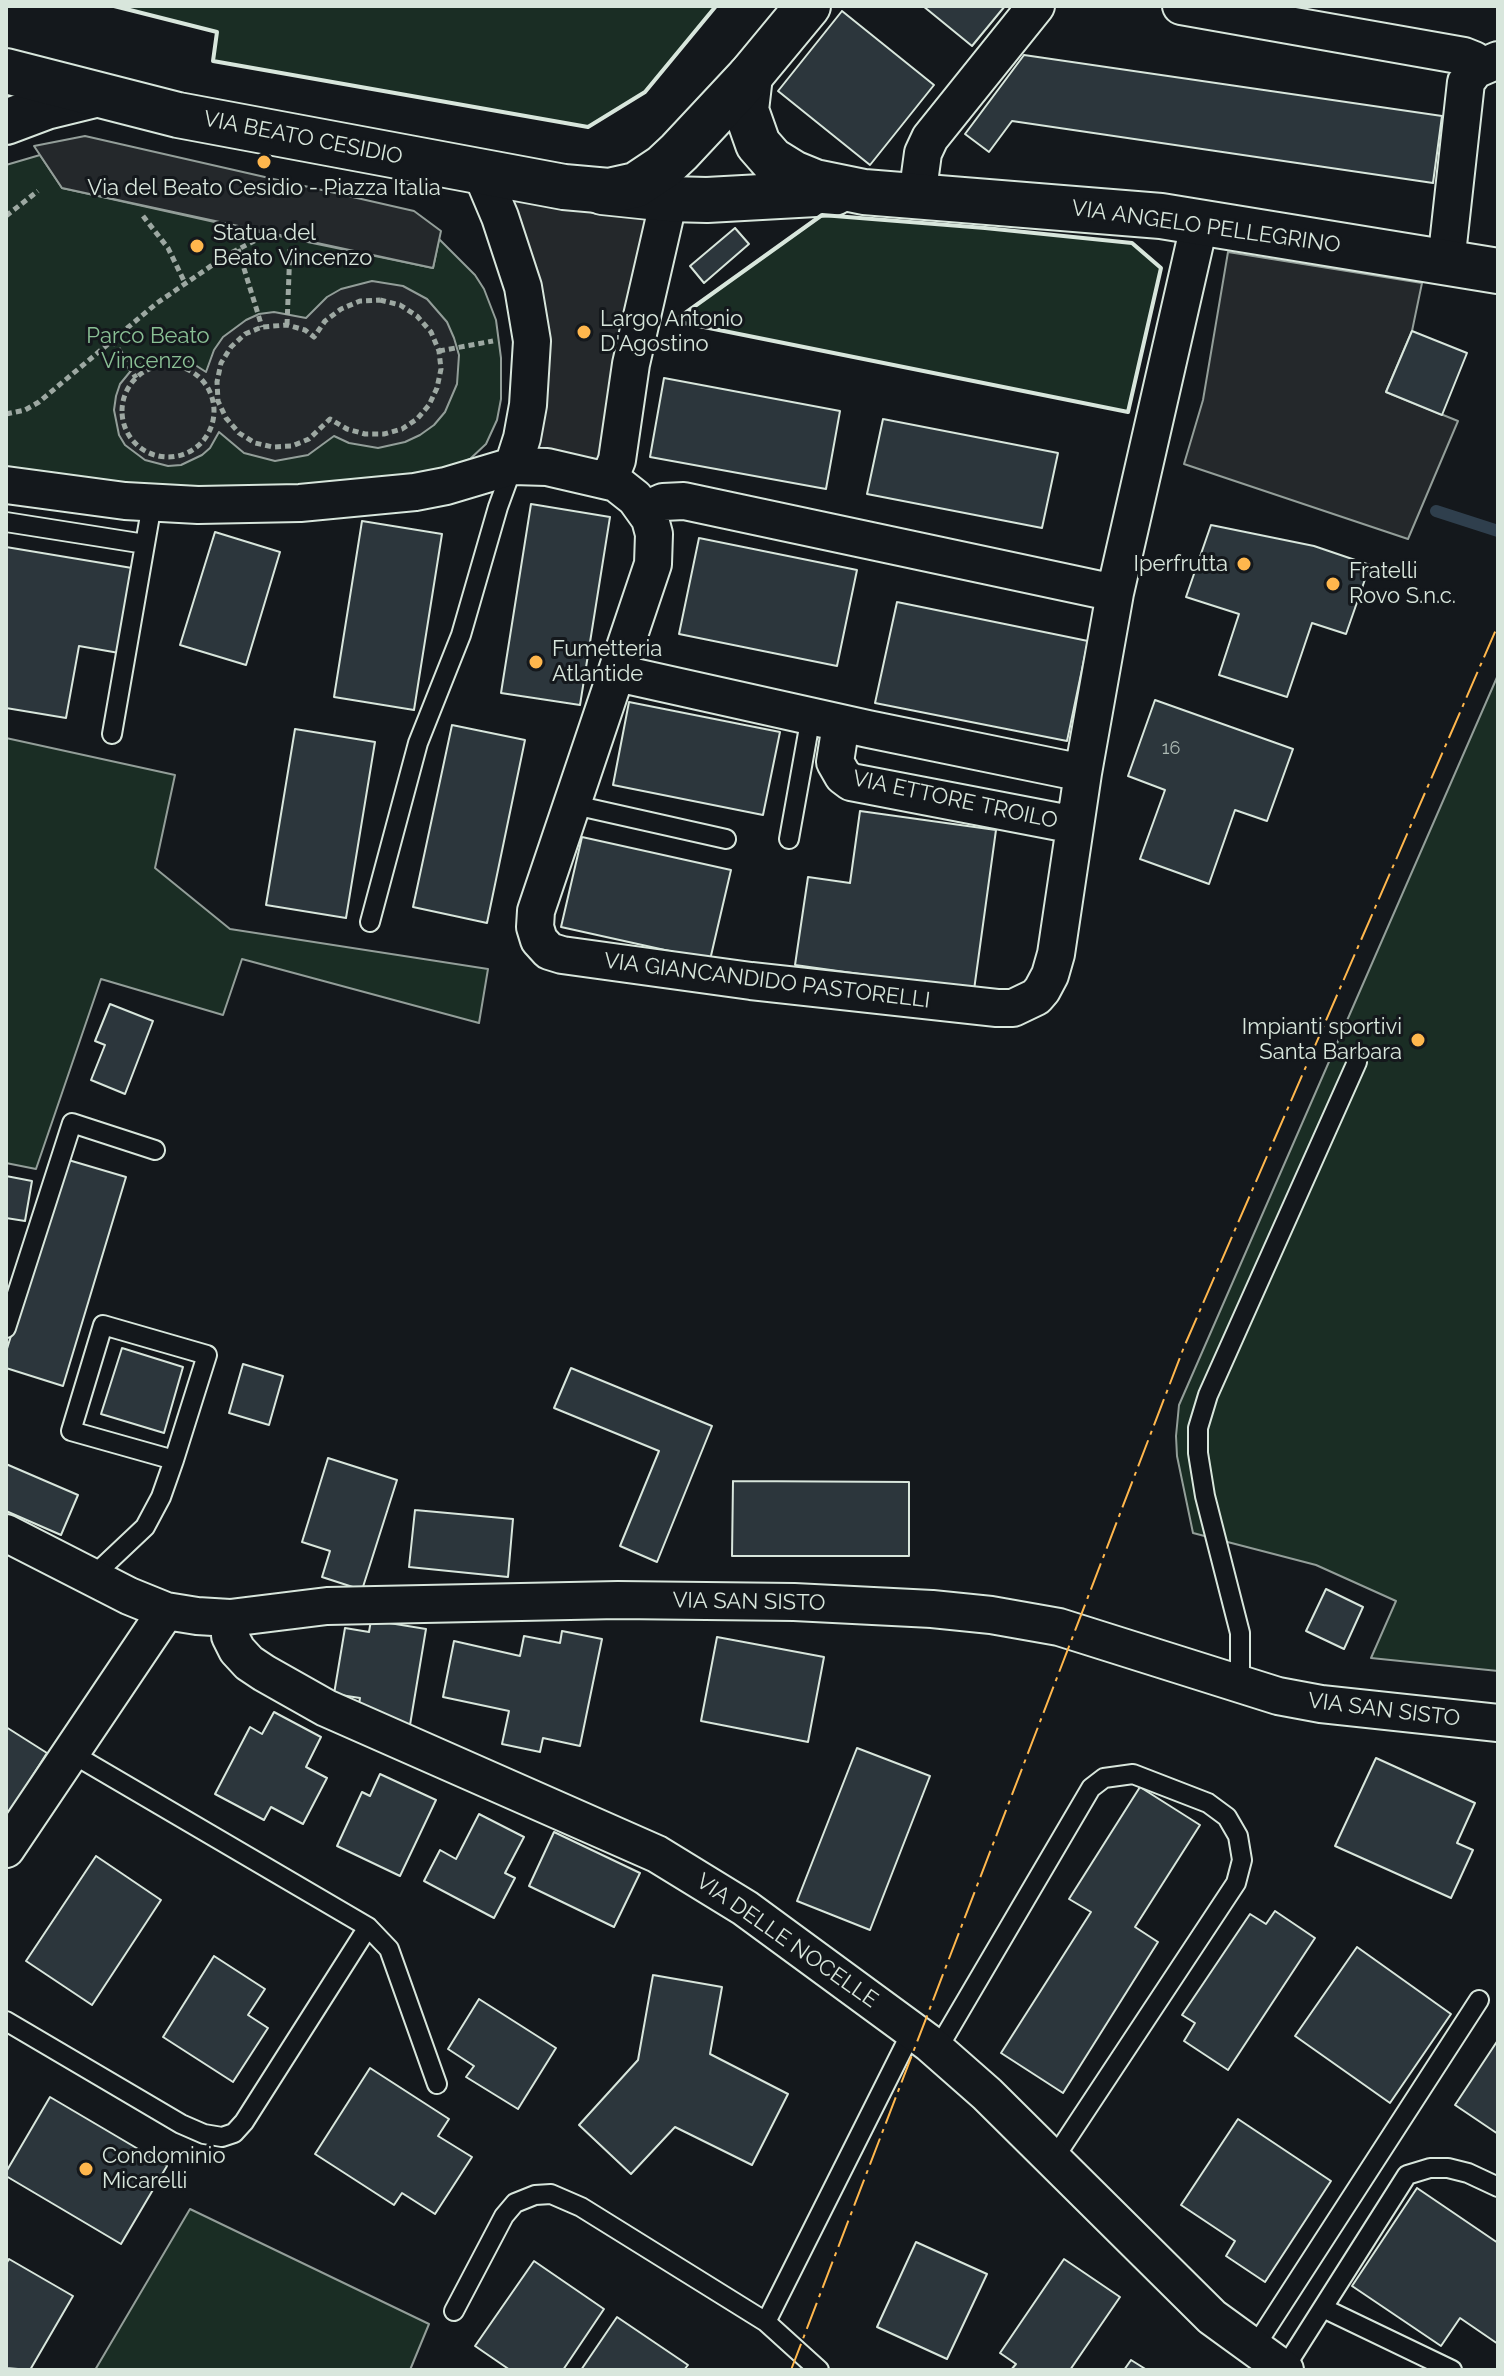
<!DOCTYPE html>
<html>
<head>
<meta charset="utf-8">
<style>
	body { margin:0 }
	#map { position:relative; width:1504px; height:2376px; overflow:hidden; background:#14181c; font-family:Raleway,sans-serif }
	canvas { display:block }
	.frame { position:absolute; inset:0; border:8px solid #d8e6dc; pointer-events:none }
</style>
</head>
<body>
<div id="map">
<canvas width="1504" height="2376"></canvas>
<div class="frame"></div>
</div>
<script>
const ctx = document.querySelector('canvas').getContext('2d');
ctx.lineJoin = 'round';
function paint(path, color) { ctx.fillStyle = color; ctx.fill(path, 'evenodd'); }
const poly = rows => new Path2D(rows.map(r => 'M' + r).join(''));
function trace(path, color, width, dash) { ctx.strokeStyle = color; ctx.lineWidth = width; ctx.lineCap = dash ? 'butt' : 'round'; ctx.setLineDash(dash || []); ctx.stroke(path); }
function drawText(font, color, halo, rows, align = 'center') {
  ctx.font = font + ' Raleway,sans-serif'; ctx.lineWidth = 6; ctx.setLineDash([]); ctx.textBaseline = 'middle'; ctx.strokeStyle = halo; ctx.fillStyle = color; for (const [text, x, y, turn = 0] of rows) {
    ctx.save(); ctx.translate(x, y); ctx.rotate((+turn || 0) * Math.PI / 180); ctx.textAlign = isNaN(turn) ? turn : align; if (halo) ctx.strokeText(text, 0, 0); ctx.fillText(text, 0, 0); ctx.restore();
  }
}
const green = poly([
	[114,6,716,6,645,92,588,127,213,61,217,32,114,6],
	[40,155,62,188,264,233,433,268,439,239,475,275,484,289,496,320,501,358,501,399,497,420,486,444,470,459,440,472,296,489,132,486,6,469,6,165,40,155],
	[822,215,985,228,1132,243,1161,268,1128,412,674,321,822,215],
	[1498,675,1498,1671,1371,1658,1396,1601,1316,1565,1193,1533,1177,1456,1176,1436,1179,1405,1498,675],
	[6,738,175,775,155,868,230,929,488,969,479,1023,242,959,223,1015,101,979,36,1169,6,1163,6,738],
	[190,2209,429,2324,410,2370,95,2370,190,2209]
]);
paint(green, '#1a2d24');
trace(green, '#939e99', 2);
const parking = poly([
	[85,136,414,211,441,231,433,268,62,188,34,146,85,136],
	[491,195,669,199,617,460,526,466,528,405,491,195],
	[1228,252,1422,283,1412,331,1386,392,1458,421,1408,539,1184,464,1203,400,1228,252],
	[372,281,403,286,427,299,447,322,454,338,459,355,457,384,445,412,434,425,420,435,405,442,378,448,349,443,334,436,308,455,275,461,244,453,219,432,210,448,202,455,181,465,168,466,145,460,125,445,119,435,114,410,116,396,120,384,134,367,155,358,167,356,189,361,206,372,214,350,223,337,246,320,259,314,274,312,306,318,327,297,341,289,372,281]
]);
paint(parking, '#24282b');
trace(parking, '#939e99', 2);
trace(poly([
	[1436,511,1498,531]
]), '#2f3f4d', 12);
const building = poly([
	[923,6,1005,6,972,46,923,6],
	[842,11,934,85,870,165,778,91,842,11],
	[1024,55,1442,116,1433,183,1012,121,989,152,965,134,1024,55],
	[735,228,749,244,704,283,690,266,735,228],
	[1412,331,1467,353,1442,415,1386,392,1412,331],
	[664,378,840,411,826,489,650,457,664,378],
	[883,419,1058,453,1042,528,867,494,883,419],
	[531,504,610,517,580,705,501,693,531,504],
	[362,521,442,534,414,710,334,697,362,521],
	[1211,525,1314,546,1370,565,1346,634,1312,623,1287,697,1219,675,1239,614,1186,597,1211,525],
	[215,532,280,552,246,665,180,645,215,532],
	[699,538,857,570,837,666,679,634,699,538],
	[6,547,132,568,119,653,79,646,66,718,6,708,6,547],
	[897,602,1088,641,1067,741,875,703,897,602],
	[1155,700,1293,749,1267,821,1235,810,1209,884,1140,859,1165,790,1128,776,1155,700],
	[629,702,780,732,763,815,613,785,629,702],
	[452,725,525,740,487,923,413,907,452,725],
	[295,729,375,742,346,918,266,905,295,729],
	[860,811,996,830,974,990,795,965,808,877,850,883,860,811],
	[582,837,731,870,710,960,561,927,582,837],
	[110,1004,153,1021,125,1094,91,1080,105,1045,95,1041,110,1004],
	[65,1159,126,1177,63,1386,6,1368,6,1352,65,1159],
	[6,1176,32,1181,25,1221,6,1218,6,1176],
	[122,1348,183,1367,164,1433,101,1414,122,1348],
	[243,1364,283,1376,269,1425,229,1413,243,1364],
	[571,1368,712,1426,657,1562,620,1546,659,1451,554,1408,571,1368],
	[328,1458,397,1480,362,1590,322,1577,330,1551,302,1542,328,1458],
	[6,1464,78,1495,61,1535,6,1511,6,1464],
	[733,1481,909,1482,909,1556,732,1556,733,1481],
	[415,1510,513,1519,508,1577,409,1567,415,1510],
	[1326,1589,1363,1607,1344,1649,1306,1631,1326,1589],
	[371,1620,426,1629,410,1725,357,1716,360,1698,334,1694,345,1628,369,1632,371,1620],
	[562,1631,602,1639,580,1746,543,1738,540,1752,502,1744,509,1711,443,1697,454,1641,520,1656,524,1636,560,1643,562,1631],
	[717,1637,824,1657,808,1742,701,1721,717,1637],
	[274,1712,321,1737,306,1767,327,1778,303,1824,271,1807,264,1820,215,1794,250,1727,262,1734,274,1712],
	[6,1727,47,1753,6,1818,6,1727],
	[857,1748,930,1776,870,1930,797,1901,857,1748],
	[1376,1758,1475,1803,1457,1843,1473,1850,1451,1898,1335,1846,1376,1758],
	[380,1774,436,1800,400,1876,337,1846,362,1792,370,1796,380,1774],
	[1140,1787,1200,1825,1135,1927,1158,1942,1063,2093,1001,2053,1091,1912,1069,1899,1140,1787],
	[479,1814,524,1837,505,1873,515,1878,494,1918,424,1881,440,1850,456,1859,479,1814],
	[554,1832,640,1873,614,1927,529,1886,554,1832],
	[96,1856,161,1900,92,2005,26,1961,96,1856],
	[1275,1911,1315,1938,1228,2070,1184,2041,1195,2023,1182,2015,1250,1914,1266,1924,1275,1911],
	[1357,1947,1451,2014,1390,2103,1295,2036,1357,1947],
	[214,1956,265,1989,248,2015,268,2028,233,2082,163,2037,214,1956],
	[653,1975,722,1987,710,2054,788,2094,752,2165,675,2127,631,2174,579,2125,638,2060,653,1975],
	[479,1999,556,2048,518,2109,466,2077,474,2066,448,2049,479,1999],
	[1498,2040,1498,2134,1455,2105,1498,2040],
	[370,2068,449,2119,438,2136,472,2157,435,2214,402,2193,394,2205,315,2154,370,2068],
	[50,2097,167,2166,121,2244,6,2176,6,2172,50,2097],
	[1238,2119,1331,2181,1265,2282,1226,2256,1235,2241,1181,2205,1238,2119],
	[1417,2188,1498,2243,1498,2344,1460,2318,1441,2346,1352,2286,1417,2188],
	[916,2242,987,2274,947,2359,877,2327,916,2242],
	[9,2259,73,2296,30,2370,6,2368,6,2264,9,2259],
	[1064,2259,1120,2297,1070,2370,1011,2370,1016,2364,1000,2353,1064,2259],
	[534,2261,604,2309,563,2370,510,2370,475,2346,534,2261],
	[617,2317,688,2365,684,2370,581,2370,617,2317],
	[1131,2360,1147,2370,1124,2370,1131,2360]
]);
paint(building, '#2c363c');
trace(building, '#d8e6dc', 2);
const service = poly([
	[6,522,145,544],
	[112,734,152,504],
	[570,804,726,839],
	[789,839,811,716],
	[370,922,418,743,461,635,498,507,513,466],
	[6,1328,72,1123,155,1150],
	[92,1577,145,1527,161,1497,174,1460,207,1355,103,1325,71,1431,174,1460],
	[1236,1685,1240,1667,1240,1633,1205,1496,1198,1453,1198,1428,1208,1395,1357,1062],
	[71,1753,368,1927,389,1949,437,2084],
	[6,2021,181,2124,204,2134,222,2137,234,2133,244,2122,368,1927],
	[937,2050,1091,1788,1104,1778,1133,1774,1208,1803,1227,1817,1238,1836,1242,1860,1236,1883,1053,2160],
	[1323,2308,1452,2370],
	[454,2311,504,2216,515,2203,535,2195,551,2194,581,2207,766,2322,819,2370],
	[766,2322,912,2031],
	[1254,2348,1479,2000],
	[1284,2369,1407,2175,1430,2168,1448,2168,1468,2173,1498,2187]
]);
const minor = poly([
	[1181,6,1464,56,1474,60,1480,66],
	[481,172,500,217,523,287,532,341,528,405,522,438,513,466],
	[917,197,923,153,930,138,1036,6],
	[1446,263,1466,82,1475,70,1498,60],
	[609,480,617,460,631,364,669,199],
	[6,485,125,501,198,505,300,503,415,492,446,486,513,466,547,467,616,483,635,498,650,519,654,534,653,564,536,911,535,927,539,940,549,951,562,955,751,981,997,1008,1013,1008,1036,997,1042,990,1050,975,1056,954,1083,773,1115,593,1200,221],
	[645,510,663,502,684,501,1115,593],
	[617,673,868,729,1083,773],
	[841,724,835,762,843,776,851,782,1075,825],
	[6,1533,129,1596,166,1611,197,1616,230,1618,327,1606,618,1600,794,1602,932,1609,991,1615,1059,1627,1278,1696,1321,1704,1498,1723],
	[230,1618,230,1636,237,1650,249,1663,264,1673,326,1708,657,1854,745,1908,929,2043,987,2094,1212,2317,1285,2370],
	[6,1849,166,1611]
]);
const tertiary = poly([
	[750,76,746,110,758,144,772,160,793,173,815,182,864,192,1161,216,1498,271],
	[6,122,46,107,95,95],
	[602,192,669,199,707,200,834,193]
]);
const secondary = poly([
	[6,71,178,115,564,187,609,191,636,185,663,167,679,152,750,76,808,6]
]);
trace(service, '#d8e6dc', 22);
trace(minor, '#d8e6dc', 40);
trace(tertiary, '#d8e6dc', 48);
trace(secondary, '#d8e6dc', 48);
trace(poly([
	[6,216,38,191],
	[143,216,168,248,185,283],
	[238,249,262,327],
	[380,300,400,305,417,316,431,332,439,351,441,369,437,388,429,405,417,419,402,429,384,434,365,434,347,429,330,419,309,439,292,446,273,447,255,443,239,433,226,418,218,401,217,382,221,363,231,347,245,334,262,327,287,325,305,330,314,337,325,321,341,309,360,301,380,300],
	[287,325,290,248],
	[113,340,136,378],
	[439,351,493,341],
	'122 411a46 46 0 1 1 92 0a46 46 0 1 1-92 0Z',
	[6,414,25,410,39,402,157,303,227,255,256,240]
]), '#9da8a2', 5, [6, 4]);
trace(service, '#14181c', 18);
trace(minor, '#14181c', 36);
trace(tertiary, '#14181c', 44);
trace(secondary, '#14181c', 44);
trace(poly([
	[114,6,217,32,213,61,588,127,645,92,716,6],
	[822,215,985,228,1132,243,1161,268,1128,412,674,321,822,215]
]), '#d8e6dc', 4);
trace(poly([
	[791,2370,1184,1347,1498,625]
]), '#ffb74d', 2, [28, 6, 4, 6]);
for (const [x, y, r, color] of [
	[264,162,8,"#ffb74d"],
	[197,246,8,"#ffb74d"],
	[584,332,8,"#ffb74d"],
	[1244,564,8,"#ffb74d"],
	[1333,584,8,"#ffb74d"],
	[536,662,8,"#ffb74d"],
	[1418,1040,8,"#ffb74d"],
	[86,2169,8,"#ffb74d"]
]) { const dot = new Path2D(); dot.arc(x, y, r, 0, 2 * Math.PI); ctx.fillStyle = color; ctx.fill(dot); trace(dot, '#14181c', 3); }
drawText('18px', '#adbab4', null, [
	["16",1171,749]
]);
drawText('22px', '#d8e6dc', '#14181c', [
	["VIA BEATO CESIDIO",303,138,11],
	["VIA ANGELO PELLEGRINO",1206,227,8],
	["VIA ETTORE TROILO",955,800,12],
	["VIA GIANCANDIDO PASTORELLI",767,981,7],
	["VIA SAN SISTO",749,1602,1],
	["VIA SAN SISTO",1384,1710,7],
	["VIA DELLE NOCELLE",787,1941,35]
]);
drawText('22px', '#d8e6dc', '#14181c', [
	["Via del Beato Cesidio - Piazza Italia",264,188,"center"],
	["Statua del",213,233],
	["Beato Vincenzo",213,258],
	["Largo Antonio",600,319],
	["D'Agostino",600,344],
	["Iperfrutta",1228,564,"right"],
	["Fratelli",1349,571],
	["Rovo S.n.c.",1349,596],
	["Fumetteria",552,649],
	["Atlantide",552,674],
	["Impianti sportivi",1402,1027,"right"],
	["Santa Barbara",1402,1052,"right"],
	["Condominio",102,2156],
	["Micarelli",102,2181]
], 'left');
drawText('22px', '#8ac095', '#14181c', [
	["Parco Beato",148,336],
	["Vincenzo",148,361]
]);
</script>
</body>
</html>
